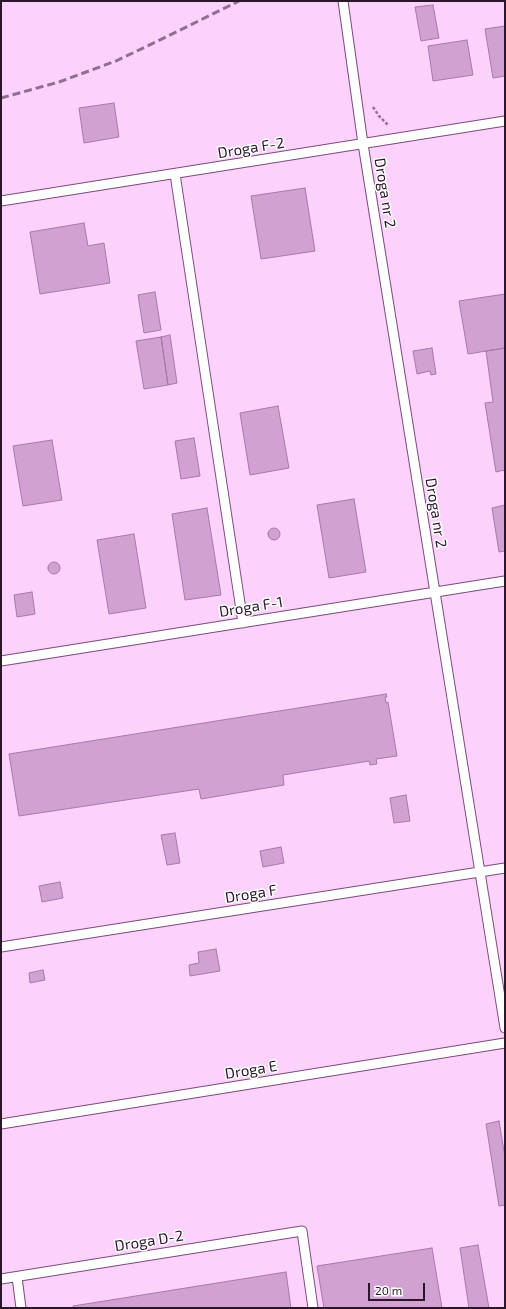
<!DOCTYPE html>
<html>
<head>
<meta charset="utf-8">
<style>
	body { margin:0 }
	#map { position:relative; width:506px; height:1309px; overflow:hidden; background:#fcd1fc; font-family:"Exo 2",sans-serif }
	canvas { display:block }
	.frame { position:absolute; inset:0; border:2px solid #2a172a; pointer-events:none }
	.scale { position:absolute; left:368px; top:1283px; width:57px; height:18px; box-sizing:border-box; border:2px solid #2a172a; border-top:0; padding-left:5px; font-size:12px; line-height:14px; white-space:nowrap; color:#2a172a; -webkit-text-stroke:3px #fff; paint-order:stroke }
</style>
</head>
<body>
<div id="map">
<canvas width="506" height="1309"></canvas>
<div class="frame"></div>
<div class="scale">20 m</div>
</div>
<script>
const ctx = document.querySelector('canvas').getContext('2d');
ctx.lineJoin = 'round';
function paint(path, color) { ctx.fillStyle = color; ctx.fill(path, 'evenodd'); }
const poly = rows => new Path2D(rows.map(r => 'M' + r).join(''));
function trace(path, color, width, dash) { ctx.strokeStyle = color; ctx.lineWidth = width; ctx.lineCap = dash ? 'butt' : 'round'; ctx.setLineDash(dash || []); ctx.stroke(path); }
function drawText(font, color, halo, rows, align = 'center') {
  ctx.font = font + ' "Exo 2",sans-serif'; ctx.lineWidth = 3; ctx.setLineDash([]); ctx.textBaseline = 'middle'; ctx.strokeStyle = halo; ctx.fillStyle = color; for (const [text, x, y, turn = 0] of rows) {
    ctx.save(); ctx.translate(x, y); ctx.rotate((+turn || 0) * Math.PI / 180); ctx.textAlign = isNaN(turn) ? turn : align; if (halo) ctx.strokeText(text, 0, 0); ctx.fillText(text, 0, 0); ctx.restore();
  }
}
const building = poly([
	[433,5,439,38,421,41,415,7,433,5],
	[505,26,505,76,493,78,485,29,505,26],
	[467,40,473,75,433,81,428,46,467,40],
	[114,103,119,137,84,143,79,108,114,103],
	[305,188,315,251,261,259,251,196,305,188],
	[84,223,88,246,104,243,110,283,40,294,30,232,84,223],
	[155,292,161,330,144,333,138,295,155,292],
	[505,294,505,348,468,354,459,301,505,294],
	[170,335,177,383,168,385,161,337,170,335],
	[161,337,168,385,144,389,136,341,161,337],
	[432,348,436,374,431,375,430,371,417,374,413,351,432,348],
	[505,348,505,477,504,470,496,472,485,403,493,402,486,351,505,348],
	[278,406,289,468,250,475,240,413,278,406],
	[194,438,200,476,181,479,175,441,194,438],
	[52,440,62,500,23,506,13,446,52,440],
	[354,499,366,572,329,578,317,505,354,499],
	[505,505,505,551,499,552,492,508,505,505],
	[207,508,221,595,185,600,172,514,207,508],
	'268 534a6 6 0 1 1 12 0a6 6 0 1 1-12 0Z',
	[134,534,146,608,109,614,97,540,134,534],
	'48 568a6 6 0 1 1 12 0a6 6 0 1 1-12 0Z',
	[32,592,35,614,17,617,14,595,32,592],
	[386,694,387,697,385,697,386,703,388,702,397,756,376,759,377,764,370,765,369,761,283,775,284,785,201,799,199,789,19,816,9,754,386,694],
	[406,795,410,821,394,823,390,798,406,795],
	[175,833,180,863,167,865,161,835,175,833],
	[281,847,284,863,263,867,260,851,281,847],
	[60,882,63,898,42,902,39,886,60,882],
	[216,949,220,971,190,976,189,965,199,963,198,952,216,949],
	[43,970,45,980,30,983,29,973,43,970],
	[499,1121,505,1157,505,1205,499,1206,486,1124,499,1121],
	[478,1245,489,1308,469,1308,460,1248,478,1245],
	[432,1248,442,1308,324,1308,317,1266,432,1248],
	[286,1272,291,1308,73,1308,73,1306,286,1272]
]);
paint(building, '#d1a1d1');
trace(building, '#a978a9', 1);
const service = poly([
	[343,1,363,144,505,1028],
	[175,174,243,623],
	[1,201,505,121],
	[1,661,505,581],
	[1,947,505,868],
	[1,1124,505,1043],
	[17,1277,21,1308],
	[1,1279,302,1231,313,1308]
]);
trace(service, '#794c7a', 11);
trace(poly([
	[373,107,379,116,388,125]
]), '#927392', 2.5, [3, 2]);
trace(service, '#fff', 9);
trace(poly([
	[1,98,59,82,116,61,166,37,239,1]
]), '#8f708f', 3, [8, 4]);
drawText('15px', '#2a172a', '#fff', [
	["Droga F-2",251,148,-9],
	["Droga nr 2",385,193,81],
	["Droga nr 2",436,513,81],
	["Droga F-1",251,607,-9],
	["Droga F",251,894,-9],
	["Droga E",251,1070,-9],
	["Droga D-2",149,1241,-9]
]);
</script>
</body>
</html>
